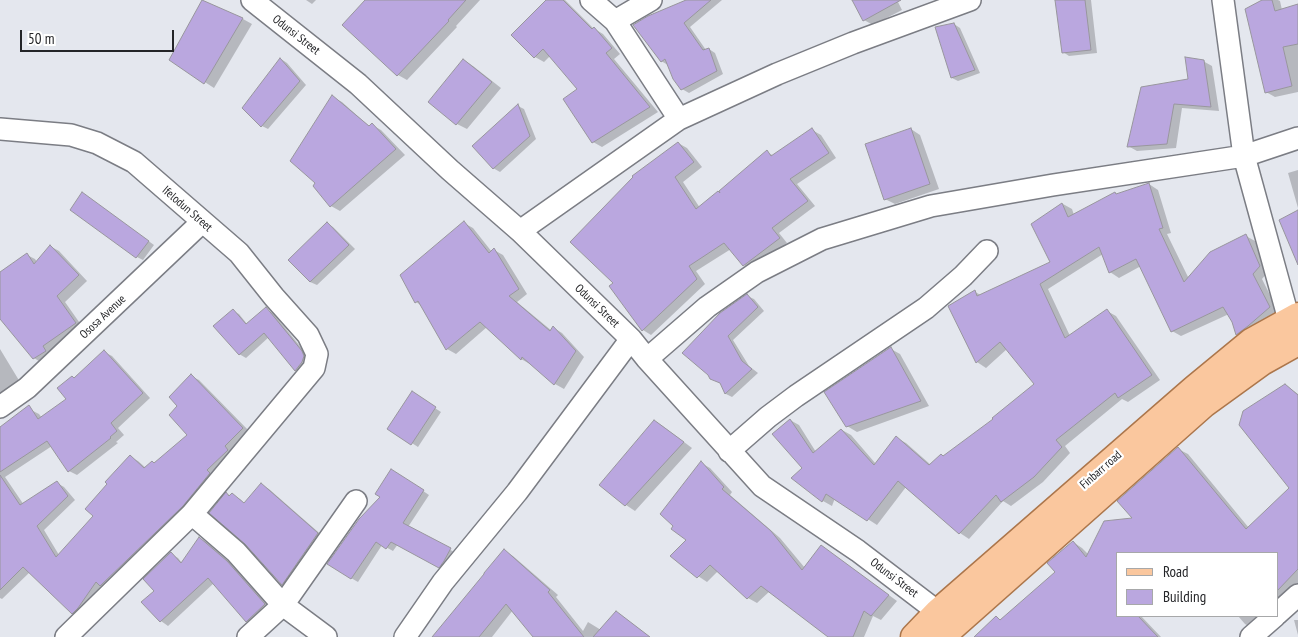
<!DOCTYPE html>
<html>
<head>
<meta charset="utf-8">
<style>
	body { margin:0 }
	#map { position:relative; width:1298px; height:637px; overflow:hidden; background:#e4e7ee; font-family:"PT Sans Narrow",sans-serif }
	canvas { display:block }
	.legend { position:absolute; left:1116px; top:552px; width:162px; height:65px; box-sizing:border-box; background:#fff; border:1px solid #a7a8a9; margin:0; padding:6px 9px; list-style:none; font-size:15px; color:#242528 }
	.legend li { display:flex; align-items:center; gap:10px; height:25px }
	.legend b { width:25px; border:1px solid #a7a8a9 }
	.scale { position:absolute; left:20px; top:30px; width:154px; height:22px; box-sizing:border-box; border:2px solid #242528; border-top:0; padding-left:6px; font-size:15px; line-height:18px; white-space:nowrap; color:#242528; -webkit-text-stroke:4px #fff; paint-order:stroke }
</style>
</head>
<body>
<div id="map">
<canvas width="1298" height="637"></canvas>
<ul class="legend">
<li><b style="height:6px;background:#fac79e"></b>Road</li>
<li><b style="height:14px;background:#baa7df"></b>Building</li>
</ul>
<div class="scale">50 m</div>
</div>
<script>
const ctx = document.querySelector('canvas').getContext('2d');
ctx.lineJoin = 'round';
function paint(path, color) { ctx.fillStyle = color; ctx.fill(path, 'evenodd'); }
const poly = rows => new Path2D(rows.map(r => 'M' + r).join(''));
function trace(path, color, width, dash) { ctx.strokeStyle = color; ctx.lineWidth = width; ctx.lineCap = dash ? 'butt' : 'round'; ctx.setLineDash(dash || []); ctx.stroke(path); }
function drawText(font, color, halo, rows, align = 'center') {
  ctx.font = font + ' "PT Sans Narrow",sans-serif'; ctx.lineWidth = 4.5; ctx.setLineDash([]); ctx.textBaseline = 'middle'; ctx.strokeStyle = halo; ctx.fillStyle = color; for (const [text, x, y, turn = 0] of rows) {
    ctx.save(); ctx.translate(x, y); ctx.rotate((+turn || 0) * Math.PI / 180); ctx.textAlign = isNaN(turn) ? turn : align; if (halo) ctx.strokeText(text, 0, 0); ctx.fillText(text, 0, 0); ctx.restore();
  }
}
paint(poly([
	[306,0,316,0,312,4],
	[367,0,480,0,456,26,457,27,407,80,398,75,343,25],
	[548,0,565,0,593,28,603,34,620,54,614,59,658,112,602,147,593,142,579,90,550,56,544,62,535,57,513,35],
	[687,0,722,0,690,27,706,50,709,49,715,53,723,74,689,93,682,89,668,65,661,61],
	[853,0,897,0,902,10,873,25,864,20],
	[1056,0,1091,0,1097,53,1069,56,1063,52],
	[1264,0,1278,0,1280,1,1282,10,1298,5,1298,92,1275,97,1266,92],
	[203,2,243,19,252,24,214,88,171,60],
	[954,24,960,28,980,73,958,81,952,78],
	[281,59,287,63,306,85,268,129,262,126],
	[464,60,473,66,501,88,467,129,457,124],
	[1203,61,1212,66,1219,111,1182,108,1176,148,1137,151,1128,146,1189,80],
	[332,97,342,102,370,127,372,125,381,130,405,155,340,211,331,206,316,183],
	[518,106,524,109,536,139,500,172,493,168],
	[911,129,920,135,939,189,895,204,885,199],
	[812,130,821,135,836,158,797,184,815,206,779,233,787,243,753,270,744,265,731,249,696,271,705,284,651,335,643,330,614,283,678,143,687,148,702,167,683,182,700,208,722,195,767,152,774,156],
	[1298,170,1298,208,1288,173],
	[1149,184,1158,190,1171,233,1167,234,1189,279,1246,236,1255,241,1268,272,1262,279,1279,313,1246,339,1237,334,1229,314,1181,336,1172,331,1141,266,1119,278,1110,272,1103,254,1048,289,1070,336,1107,311,1116,316,1160,380,1128,402,1122,399,1065,446,1070,453,1043,482,1011,506,1003,501,969,539,960,533,906,487,877,525,835,498,832,506,823,501,793,478,804,468,790,420,799,425,816,452,842,430,851,435,876,464,897,438,906,443,931,465,944,457,995,419,1035,384,1007,349,986,368,977,362,949,306,975,292,981,295,1051,263,1063,204,1072,209,1074,215,1115,193,1118,195],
	[89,198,154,245,143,260,137,257],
	[327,223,333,227,355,249,317,285,310,282],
	[464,223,473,228,492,252,494,250,503,255,527,294,517,302,552,331,554,328,562,333,584,357,564,389,555,384,531,363,530,364,521,359,487,327,456,354,447,349,422,306,416,302],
	[50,246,59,251,87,281,65,302,84,329,42,363,34,358,0,317,0,273,27,255,35,259,37,262],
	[747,296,754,299,764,311,733,340,749,366,758,373,732,397,726,394,722,384,711,378,709,374],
	[266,309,273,313,308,356,302,374,296,370,269,337,246,358,239,354,233,311,239,314,247,324],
	[0,349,20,382,3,394,0,392],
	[891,349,900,354,929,406,857,432,847,426],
	[104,352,112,356,150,398,118,428,124,435,116,442,118,443,77,475,69,471,52,446,5,477,24,505,57,483,64,487,75,500,44,530,59,555,95,516,130,457,138,461,146,468,155,464,189,435,179,406,191,376,199,380,250,432,217,478,80,617,72,613,30,572,2,599,0,598,0,428,31,410,39,414,42,418,68,399,75,379],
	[1285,385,1298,394,1298,584,1277,607,1277,553,1117,553,1117,616,1141,616,1161,637,976,637,996,618,1002,621,1057,572,1073,542,1082,548,1089,555,1134,519,1178,449,1188,454,1249,528,1291,488],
	[418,397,441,412,418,447,389,428],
	[655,421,664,427,692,448,635,511,626,505],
	[701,463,710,468,732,492,730,495,780,538,805,568,830,552,897,601,881,620,873,616,864,637,831,637,770,591,757,603,748,598,718,571,707,582,698,576,688,540],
	[398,474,429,495,408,527,456,553,446,570,398,544,393,551,382,545,358,582,351,578,382,497],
	[262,485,269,489,325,538,290,588,283,584,227,494,240,499,245,504],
	[199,538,207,542,235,567,272,609,254,625,247,621,214,583,168,626,161,621,143,602,156,591,171,554,178,558,182,563],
	[505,551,513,556,558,595,556,597,583,631,588,622,601,630,617,613,625,618,650,637,535,637,513,610,492,637,434,637],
	[1238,616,1268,616,1255,630,1245,624],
	[1294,620,1298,620,1298,635]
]), '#0003');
const building = poly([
	[202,0,243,18,204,84,169,60,202,0],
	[365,0,466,0,448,20,449,21,397,76,342,25,365,0],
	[546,0,563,0,592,29,594,27,612,48,606,53,650,107,592,143,563,99,577,89,543,49,534,58,511,35,546,0],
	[686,0,711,0,684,23,703,50,709,48,717,71,681,90,673,79,665,59,661,62,633,25,648,16,686,0],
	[852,0,901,0,863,21,852,0],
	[1055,0,1085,0,1091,50,1062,53,1055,0],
	[1262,0,1272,0,1275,11,1298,4,1298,44,1283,47,1292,86,1265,93,1245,9,1262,0],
	[954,23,975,70,951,78,935,27,954,23],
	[1185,57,1204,60,1211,107,1174,104,1167,144,1127,147,1141,87,1188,79,1185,57],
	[280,58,300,81,261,127,242,108,280,58],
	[463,59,492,82,456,125,428,102,463,59],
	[332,95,369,126,372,123,396,149,330,207,313,186,315,183,290,161,332,95],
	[518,104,530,136,493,169,472,146,518,104],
	[812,128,829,153,790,179,808,201,772,228,780,238,743,266,724,243,689,266,697,279,642,331,609,286,613,283,570,242,633,177,632,176,678,142,694,162,675,177,696,209,718,191,720,193,719,191,767,150,771,156,812,128],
	[911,128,930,184,884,200,865,144,911,128],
	[1149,183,1163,228,1159,229,1184,282,1210,252,1246,234,1260,266,1253,274,1270,307,1248,326,1236,335,1232,322,1223,307,1171,332,1136,259,1109,273,1099,247,1040,284,1065,338,1107,309,1152,375,1118,398,1115,393,1056,440,1062,447,1034,477,1001,502,996,495,959,534,898,481,867,521,826,494,822,502,791,478,802,468,772,434,790,419,813,453,841,429,874,465,896,436,929,465,941,454,943,456,993,419,992,418,1034,384,1000,342,976,363,948,306,975,290,977,296,1050,262,1031,224,1062,203,1068,217,1115,192,1116,194,1149,183],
	[82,192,149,241,136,258,70,210,82,192],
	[1298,210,1298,265,1279,220,1298,210],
	[464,221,489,253,494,248,519,289,509,296,550,331,553,326,576,351,554,385,522,357,521,360,480,322,446,350,418,301,415,303,400,275,464,221],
	[327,222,349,245,310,282,288,260,327,222],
	[50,245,79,275,57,296,76,323,43,346,46,351,33,359,0,319,0,272,27,253,34,264,50,245],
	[747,294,758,307,728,336,742,361,752,369,725,394,720,383,710,379,708,375,682,353,720,313,747,294],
	[266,307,302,351,304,356,302,362,295,371,264,333,239,355,213,326,233,309,246,324,266,307],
	[891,347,921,401,846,427,824,392,891,347],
	[104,350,143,393,111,423,117,431,110,437,111,438,68,472,47,441,0,472,0,427,29,405,38,419,66,399,57,388,72,376,74,378,104,350],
	[191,374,243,428,225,446,228,450,207,470,210,473,183,506,100,586,96,582,78,608,72,614,23,567,0,590,0,475,20,505,57,481,68,496,37,526,56,557,93,516,85,509,107,484,105,482,130,455,144,468,152,461,154,463,187,435,169,415,177,406,169,397,191,374],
	[1285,384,1298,395,1298,569,1277,591,1277,553,1117,553,1117,616,1138,616,1158,637,974,637,996,616,1000,620,1055,572,1047,563,1073,541,1086,557,1104,521,1132,518,1117,501,1178,447,1246,529,1289,488,1239,425,1243,411,1285,384],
	[412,391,436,407,411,445,387,429,412,391],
	[654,420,684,442,625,506,599,485,654,420],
	[701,461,724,487,722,489,771,531,802,570,821,545,889,595,871,616,864,611,853,637,828,637,761,586,747,599,710,565,697,578,670,556,686,540,671,529,673,526,660,514,701,461],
	[391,469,424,490,403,523,451,548,444,561,439,568,391,542,386,549,376,542,351,579,327,564,359,519,380,497,375,494,391,469],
	[261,483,318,533,282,585,245,544,209,513,226,492,229,496,232,493,244,503,261,483],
	[199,537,227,561,265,604,246,622,208,578,160,622,141,602,154,591,143,579,171,552,181,563,199,537],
	[504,549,550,590,548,592,584,637,533,637,506,604,479,637,432,637,484,574,484,573,504,549],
	[616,611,650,637,593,637,616,611]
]);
paint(building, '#baa7df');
trace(building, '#98969d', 1);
const minor = poly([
	[252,0,358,84,450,170,520,231,631,339,647,359,762,486,858,551,938,612],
	[591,0,615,21,679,119],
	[1223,0,1244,156,1289,320],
	[615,21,651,0],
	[0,129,71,135,97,143,134,162,239,253,274,297,308,335,317,354,314,368,192,514,66,637],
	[520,231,679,119,777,74,853,43,970,0],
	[647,359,707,307,757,272,822,239,931,206,1053,185,1244,156,1298,138],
	[0,407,27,388,202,222],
	[729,451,768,417,796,396,926,308,963,276,987,251],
	[192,514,236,552,283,605,326,637],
	[1277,614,1298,595],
	[248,637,283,605,356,501],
	[405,637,443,582,517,492,631,339],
	[1251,637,1275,616]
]);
const major = poly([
	[914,637,938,612,1194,389,1251,342,1298,316],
	[941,637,1204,404,1262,362,1298,342]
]);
trace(minor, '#7b7d84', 24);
trace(major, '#ac764b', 29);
trace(minor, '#fff', 21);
trace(major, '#fac79e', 26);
drawText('12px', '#242528', '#fff', [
	["Odunsi Street",296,35,38],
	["Ifelodun Street",187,209,41],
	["Odunsi Street",597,306,44],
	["Ososa Avenue",103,317,-43],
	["Finbarr road",1101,470,-41],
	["Odunsi Street",894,578,37]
]);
</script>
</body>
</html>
